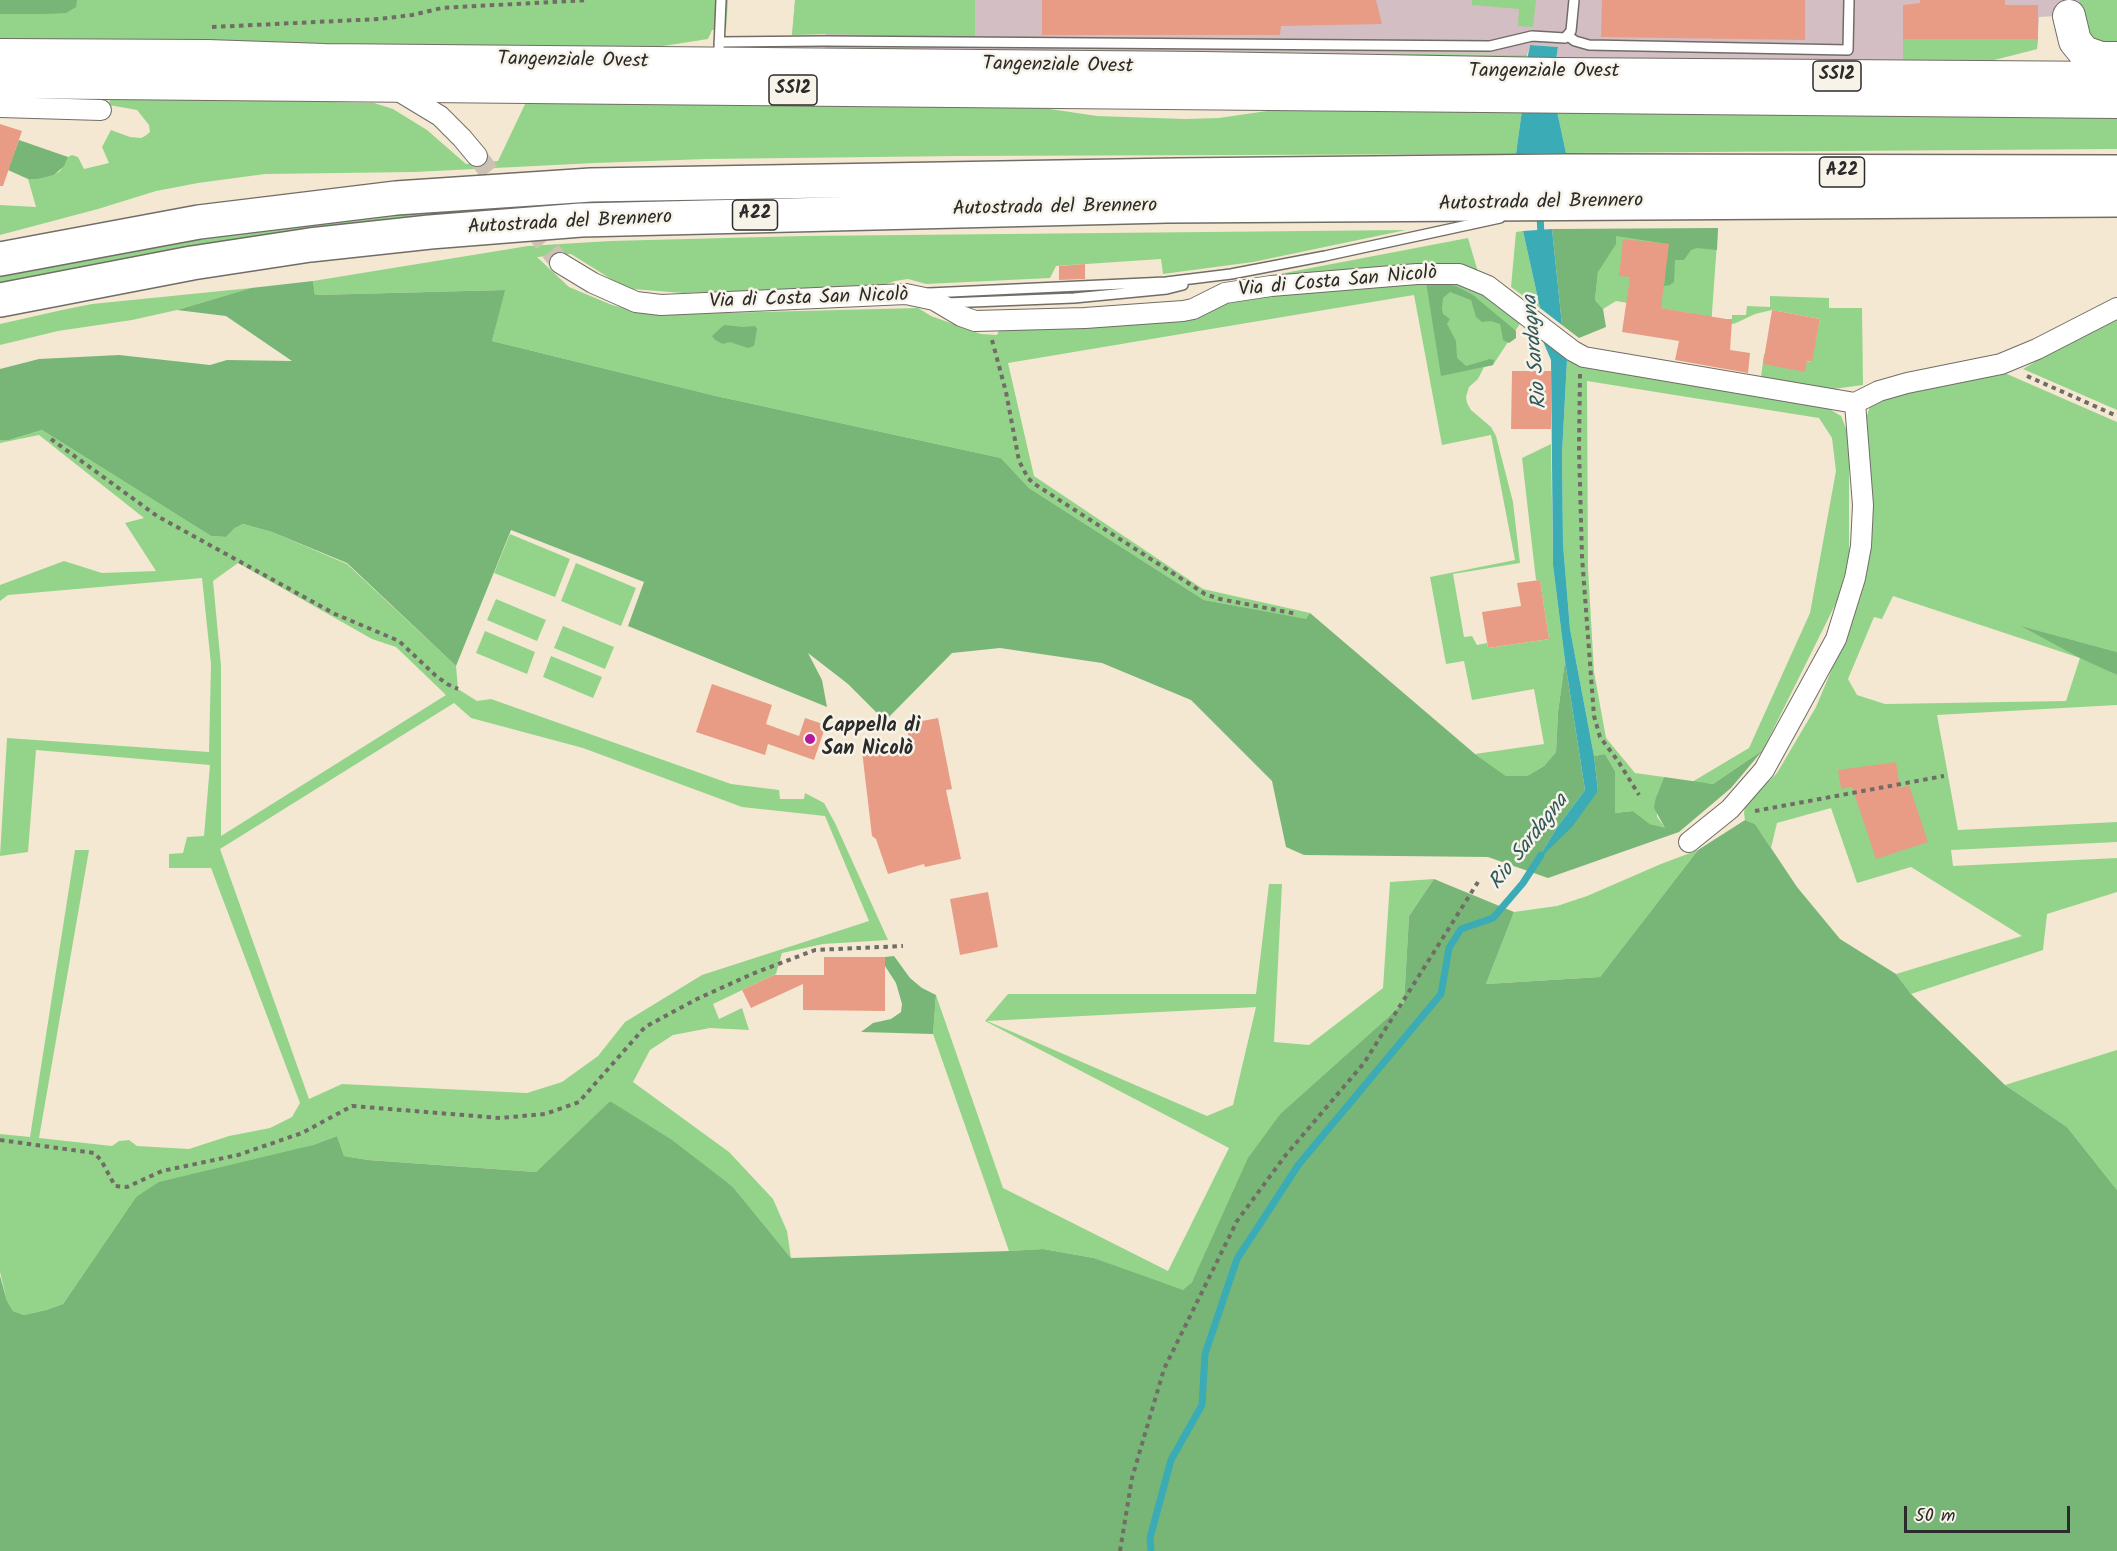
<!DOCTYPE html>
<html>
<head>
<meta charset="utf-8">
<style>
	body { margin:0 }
	#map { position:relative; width:2117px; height:1551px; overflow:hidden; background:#f4e8d3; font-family:Kalam,sans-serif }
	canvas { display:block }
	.scale { position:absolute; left:1904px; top:1506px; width:166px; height:27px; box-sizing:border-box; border:3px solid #2b2b2b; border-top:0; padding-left:8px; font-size:18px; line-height:21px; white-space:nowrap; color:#2b2b2b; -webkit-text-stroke:4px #f7f3e8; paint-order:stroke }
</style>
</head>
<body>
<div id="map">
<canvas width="2117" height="1551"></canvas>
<div class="scale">50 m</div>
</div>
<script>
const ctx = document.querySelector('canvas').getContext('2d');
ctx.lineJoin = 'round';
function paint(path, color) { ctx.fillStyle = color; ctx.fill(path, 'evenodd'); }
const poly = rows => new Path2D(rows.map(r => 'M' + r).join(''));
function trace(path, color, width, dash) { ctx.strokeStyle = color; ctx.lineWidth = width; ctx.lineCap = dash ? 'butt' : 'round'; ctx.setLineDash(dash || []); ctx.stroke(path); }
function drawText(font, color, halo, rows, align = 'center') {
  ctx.font = font + ' Kalam,sans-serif'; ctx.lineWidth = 5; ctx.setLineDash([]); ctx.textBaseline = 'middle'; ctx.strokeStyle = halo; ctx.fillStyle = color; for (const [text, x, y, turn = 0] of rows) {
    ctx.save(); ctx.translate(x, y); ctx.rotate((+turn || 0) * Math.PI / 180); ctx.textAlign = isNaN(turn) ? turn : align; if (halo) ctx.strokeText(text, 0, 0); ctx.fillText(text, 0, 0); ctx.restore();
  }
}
paint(poly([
	[795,0,2117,0,2056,16,2039,17,2037,49,1982,63,1556,60,1558,47,1530,45,1527,55,825,48,825,34,792,35]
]), '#d2bec3');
paint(poly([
	[0,0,728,0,726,30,712,30,708,39,631,51,0,45],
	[795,0,975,0,975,37,826,34,792,35],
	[1472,0,1536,0,1533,27,1518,26,1519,9,1472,5],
	[2079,0,2117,0,2117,51,2089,37],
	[1903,39,2038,39,2037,49,1982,63,1903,63],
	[825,48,1527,55,1527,60,824,55],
	[110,97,374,103,393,109,427,130,466,164,498,161,527,100,1027,103,1050,109,1097,116,1185,119,1219,118,1294,107,1522,110,1516,154,959,156,706,159,595,163,415,172,265,174,198,183,156,191,98,209,0,235,0,205,36,207,28,179,54,175,60,171,68,157,72,155,78,157,84,169,109,163,102,147,111,130,130,137,141,138,145,136,150,132,149,125,137,110,109,105],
	[1557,111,2117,115,2117,149,1566,153],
	[974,191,0,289,0,272,295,223,567,198],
	[1718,228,1711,327,1690,313,1616,301,1603,309,1595,300,1598,272,1615,236],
	[1406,230,1253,262,1163,274,1161,259,1056,266,1050,278,926,284,908,279,895,281,881,286,683,293,632,289,619,284,571,254,537,257,569,287,612,305,636,311,682,314,918,308,931,316,981,334,997,335,1000,328,1183,321,1233,298,1449,281,1466,285,1496,302,1521,322,1493,365,1484,367,1478,379,1469,387,1466,397,1467,403,1471,410,1491,427,1496,436,1513,502,1520,563,1453,574,1464,637,1472,636,1477,645,1487,643,1488,648,1549,639,1540,580,1536,580,1522,458,1551,444,1553,565,1565,661,1558,712,1556,752,1544,766,1527,776,1506,776,1475,754,1544,744,1534,689,1472,700,1464,661,1446,664,1430,577,1515,560,1491,435,1442,445,1414,295,1008,363,1034,476,1203,589,1310,613,1307,620,1204,600,1029,488,1001,458,716,396,492,341,504,290,315,295,313,281,528,246,610,241,803,236],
	[1523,231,1540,308,1511,287,1516,232],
	[1468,238,1478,272,1380,270,1299,274,1248,280],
	[251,288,177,310,132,320,58,331,0,345,0,324,62,310,92,304],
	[1770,296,1829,298,1829,308,1862,308,1863,385,1833,389,1761,377,1764,354,1811,362,1820,319,1772,310,1755,314,1736,323,1719,327,1722,319,1732,319,1732,315,1746,315,1747,306,1770,307],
	[2117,315,2117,410,2023,369,2096,326],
	[1567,360,1587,368,1826,407,1841,416,1847,431,1849,449,1849,560,1837,601,1763,750,1713,784,1692,782,1749,748,1810,613,1836,471,1832,438,1819,418,1587,381,1588,568,1594,672,1606,738,1635,773,1664,777,1656,797,1657,817,1666,829,1650,824,1633,811,1615,813,1615,771,1605,754,1594,756,1570,629,1563,544,1562,454],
	[1996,371,2007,374,2117,422,2117,652,2024,627,2117,675,2117,705,1937,715,1958,830,2117,822,2117,842,1951,850,1953,866,2117,858,2117,892,2047,914,2043,950,1911,994,1896,974,2022,936,1911,867,1857,883,1831,808,1777,823,1771,848,1755,824,1745,820,1744,813,1745,806,1777,773,1816,707,1847,633,1867,570,1871,540,1865,422,1870,406,1882,396],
	[1893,596,2080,658,2066,701,1885,704,1857,695,1848,679,1874,617,1882,619],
	[42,430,211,536,226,537,235,528,243,524,272,532,347,564,456,666,458,689,477,701,491,699,731,784,779,790,780,799,804,799,805,793,824,803,835,823,888,940,823,944,782,953,776,974,713,1004,719,1019,742,1008,749,1030,710,1028,673,1035,650,1050,633,1082,729,1152,773,1199,787,1231,791,1258,733,1187,610,1101,536,1172,368,1160,344,1156,337,1136,313,1145,136,1197,63,1304,46,1310,24,1315,13,1311,7,1301,0,1272,0,1134,30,1137,75,850,89,850,39,1138,112,1146,119,1141,129,1140,137,1146,189,1149,229,1136,270,1128,292,1117,300,1103,211,868,169,868,169,854,183,853,187,837,204,836,210,765,36,750,28,852,0,856,7,738,209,752,211,664,202,578,8,595,0,601,0,585,64,561,102,573,156,571,125,523,144,518,39,435,0,443,0,440,9,440],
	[238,563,372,639,396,647,446,695,221,836,221,666,213,581],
	[454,703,471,718,583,748,742,807,825,816,869,921,702,975,625,1022,598,1056,562,1082,527,1093,342,1084,309,1099,220,849],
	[510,534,570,559,555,597,494,573],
	[576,563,636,588,621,626,561,601],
	[496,599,546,620,537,641,487,620],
	[563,626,614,647,605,669,554,648],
	[485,631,535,652,527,674,476,653],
	[551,656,602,677,593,698,543,677],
	[1698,850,1600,977,1486,984,1514,912,1557,906,1587,896,1661,864],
	[1434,879,1409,916,1404,1003,1281,1113,1192,1282,1183,1291,1094,1258,1043,1249,1009,1251,933,1034,936,995,1003,1188,1168,1271,1229,1148,985,1021,1008,994,1256,994,1269,884,1282,884,1274,1042,1309,1045,1383,988,1390,882],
	[1256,1007,1233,1105,1207,1116,987,1021],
	[2117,1050,2117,1190,2067,1127,2005,1085]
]), '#94d48a');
paint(poly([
	[0,0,77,0,76,7,66,13,44,14,0,14],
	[19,140,68,157,64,166,54,175,37,179,28,179,8,170],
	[1718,228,1717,250,1697,248,1691,250,1684,260,1675,260,1674,282,1670,285,1664,286,1668,244,1616,236,1616,244,1598,272,1595,300,1603,309,1606,327,1579,338,1562,325,1552,229],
	[313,281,315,295,505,290,492,341,716,396,1001,458,1029,488,1204,600,1306,619,1310,613,1475,754,1506,776,1527,776,1544,766,1556,752,1558,712,1565,661,1585,790,1558,826,1538,859,1598,791,1594,756,1605,754,1615,771,1615,813,1633,811,1650,824,1665,828,1654,808,1656,797,1664,777,1713,784,1763,750,1731,788,1679,832,1548,878,1488,857,1304,855,1286,847,1272,781,1191,700,1102,663,1000,648,952,653,885,721,848,684,808,653,822,680,827,707,628,626,644,582,511,530,456,666,347,563,272,532,243,524,235,528,226,537,211,536,42,430,9,440,0,440,0,369,39,359,119,355,210,365,227,360,292,361,226,316,177,310,251,288],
	[1426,282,1443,283,1456,286,1473,295,1516,331,1516,338,1509,343,1503,340,1500,324,1491,321,1482,322,1476,317,1471,300,1450,292,1443,298,1442,309,1443,314,1450,319,1447,324,1456,341,1457,358,1466,366,1490,359,1494,360,1493,365,1441,376],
	[724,325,743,327,755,326,757,329,754,346,748,348,730,342,723,344,715,340,712,336],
	[2021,626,2117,652,2117,675,2080,658],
	[1745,820,1755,824,1797,887,1840,939,1896,974,1911,994,2005,1085,2067,1127,2117,1190,2117,1551,0,1551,0,1276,7,1301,13,1311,24,1315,46,1310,63,1304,136,1197,159,1182,313,1145,337,1136,344,1156,368,1160,536,1172,610,1101,672,1140,733,1187,791,1258,1009,1251,1043,1249,1094,1258,1183,1290,1192,1282,1248,1158,1281,1113,1404,1003,1409,916,1434,879,1514,912,1486,984,1600,977,1698,850],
	[894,956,910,978,922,988,936,995,933,1034,861,1032,873,1023,891,1019,901,1012,902,1004,896,983,885,966,885,957]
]), '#77b676');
paint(poly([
	[1530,45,1558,47,1556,60,1527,60],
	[1522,110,1557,111,1566,153,1516,154],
	[1552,229,1562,325,1540,308,1523,231],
	[1542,339,1567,360,1562,454,1563,544,1570,629,1594,756,1598,791,1572,827,1536,862,1558,826,1585,790,1565,661,1553,565,1551,360]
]), '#3bacb6');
trace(poly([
	[1540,213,1541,237],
	[1151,1551,1150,1538,1171,1460,1202,1405,1205,1354,1237,1259,1299,1164,1441,994,1449,948,1461,929,1493,918,1523,883,1541,855]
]), '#3bacb6', 7);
paint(poly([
	[1042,0,1376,0,1382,24,1281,26,1280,35,1042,35],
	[1602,0,1805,0,1805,40,1601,37],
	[1920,0,2005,0,2005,5,2038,5,2038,39,1903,39,1903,5,1920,3],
	[0,124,22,131,3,186,0,186],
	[1623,239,1669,244,1661,308,1732,320,1730,350,1750,353,1748,373,1675,360,1679,341,1622,332,1630,277,1619,276],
	[1085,264,1085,279,1059,280,1059,266],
	[1772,310,1820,319,1812,362,1807,361,1805,372,1763,364],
	[1512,371,1551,371,1551,429,1511,429],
	[1540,580,1549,639,1488,648,1482,612,1521,606,1517,583],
	[712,684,772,705,766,724,799,736,805,718,826,725,814,760,768,744,765,755,696,732],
	[938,718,952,789,946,790,961,859,925,867,924,864,888,874,876,839,872,836,862,751,910,745,906,724],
	[1896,762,1900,788,1909,785,1928,842,1876,859,1852,787,1841,789,1838,770],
	[988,892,998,947,960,955,950,899],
	[824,957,885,957,885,1011,803,1010,803,984,751,1008,742,990,774,975,824,975]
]), '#e99c85');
trace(poly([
	[477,156,560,263]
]), '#ccc2b1', 20, [20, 10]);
const service = poly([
	[1568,36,1575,41,1589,45,1848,50,1849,0],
	[719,42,825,41,1490,46,1532,36,1565,38,1571,31,1574,0],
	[719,48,721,0],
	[929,293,1166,282,1231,274,1325,256,1500,218],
	[946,303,1074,298,1167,289,1183,285]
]);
const minor = poly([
	[397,90,440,116,462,138,477,156],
	[0,107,101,110],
	[560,263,593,283,636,302,661,305,906,294,934,300,961,316,975,321,1085,318,1183,311,1193,309,1225,293,1271,286,1417,274,1459,274,1488,286,1573,351,1584,357,1855,403,1879,391,1907,383,2001,364,2037,349,2117,308],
	[1689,842,1730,809,1764,770,1836,639,1855,578,1861,546,1863,505,1855,403]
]);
const trunk = poly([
	[2069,16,2075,41,2084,52,2101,58,2117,58],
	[0,55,207,56,324,60,1202,68,1557,74,2117,78],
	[0,82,2117,102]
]);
const motorway = poly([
	[0,259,199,222,396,198,591,185,1176,175,1567,171,2117,172],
	[0,300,192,263,310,245,430,232,581,220,1167,206,2117,200]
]);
trace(service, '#716d66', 12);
trace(minor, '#716d66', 22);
trace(trunk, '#716d66', 34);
trace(motorway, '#716d66', 36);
trace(poly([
	[212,27,379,19,412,15,442,8,587,0],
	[992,340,1006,392,1019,461,1028,478,1033,483,1205,594,1220,599,1297,614],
	[1580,374,1579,449,1582,557,1594,716,1600,737,1618,761,1639,795],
	[2027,376,2117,416],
	[51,439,157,516,335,614,399,641,435,675,447,684,458,689],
	[1755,811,1944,776],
	[0,1140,94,1153,101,1160,115,1186,127,1187,162,1171,238,1155,302,1133,352,1106,500,1118,545,1114,579,1102,645,1027,697,999,752,974,815,950,903,946],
	[1120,1551,1132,1478,1164,1369,1237,1221,1285,1156,1364,1063,1478,882]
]), '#716d66', 4, [4.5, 4.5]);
trace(service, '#fff', 9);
trace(minor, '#fff', 20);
trace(trunk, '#fff', 32);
trace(motorway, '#fff', 33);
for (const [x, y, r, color] of [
	[810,739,6,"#b5179e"]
]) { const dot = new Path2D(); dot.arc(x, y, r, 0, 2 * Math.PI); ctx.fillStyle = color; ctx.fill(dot); trace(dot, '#f7f3e8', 2); }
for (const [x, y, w] of [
	[1837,76,48],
	[793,90,48],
	[1842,172,45],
	[755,215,45]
]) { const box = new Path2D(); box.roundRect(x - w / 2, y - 15, w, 30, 4.5); ctx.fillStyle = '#f7f3e8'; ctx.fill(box); trace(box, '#2b2b2b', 1.5); }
drawText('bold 18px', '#2b2b2b', null, [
	["SS12",1837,76],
	["SS12",793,90],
	["A22",1842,172],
	["A22",755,215]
]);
drawText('20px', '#2b2b2b', '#f7f3e8', [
	["Tangenziale Ovest",573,62,1],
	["Tangenziale Ovest",1058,67,1],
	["Tangenziale Ovest",1544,73],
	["Autostrada del Brennero",1541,204,-1],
	["Autostrada del Brennero",1055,209,-1],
	["Autostrada del Brennero",570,224,-3],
	["Via di Costa San Nicolò",1338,283,-5],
	["Via di Costa San Nicolò",809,300,-2]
]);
drawText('bold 20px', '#2b2b2b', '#f7f3e8', [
	["Cappella di",822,728],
	["San Nicolò",822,751]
], 'left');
drawText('italic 21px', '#31585c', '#f7f3e8', [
	["Rio Sardagna",1537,352,-95],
	["Rio Sardagna",1530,843,-52]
]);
</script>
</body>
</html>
